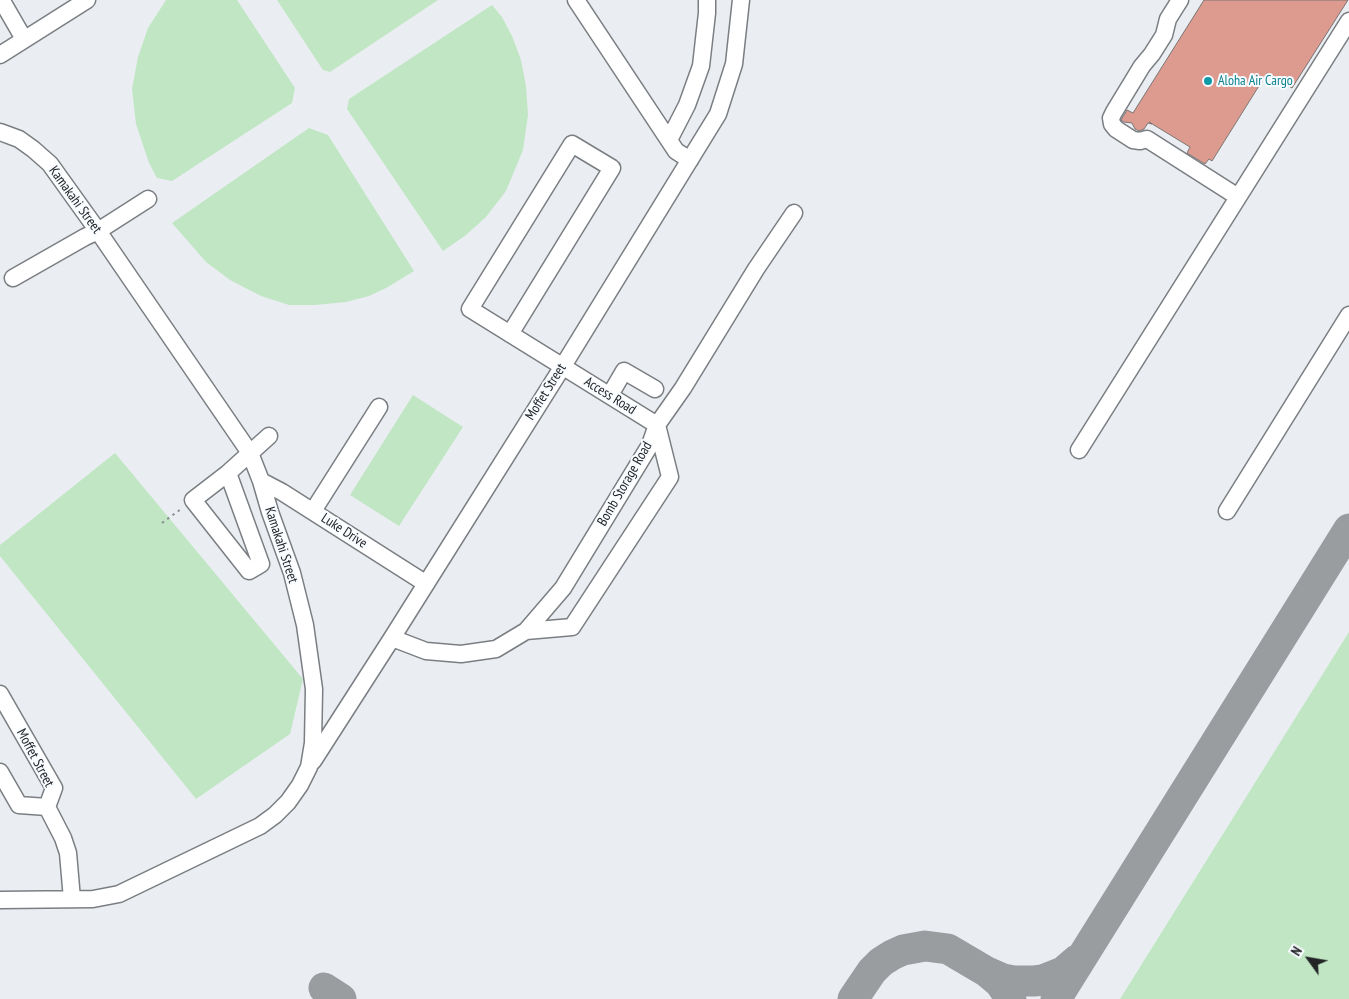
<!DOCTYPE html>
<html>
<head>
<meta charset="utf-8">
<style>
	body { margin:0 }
	#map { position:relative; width:1349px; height:999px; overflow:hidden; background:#eaeef2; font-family:"PT Sans Narrow",sans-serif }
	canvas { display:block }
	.north { position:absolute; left:1284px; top:934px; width:50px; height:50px; -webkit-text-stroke:4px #f8fbff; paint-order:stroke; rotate:302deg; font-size:14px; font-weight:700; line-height:20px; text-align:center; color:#222425 }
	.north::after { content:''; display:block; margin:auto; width:18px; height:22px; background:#222425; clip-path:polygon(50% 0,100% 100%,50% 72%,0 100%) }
</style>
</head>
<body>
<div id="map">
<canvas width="1349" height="999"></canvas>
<div class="north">N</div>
</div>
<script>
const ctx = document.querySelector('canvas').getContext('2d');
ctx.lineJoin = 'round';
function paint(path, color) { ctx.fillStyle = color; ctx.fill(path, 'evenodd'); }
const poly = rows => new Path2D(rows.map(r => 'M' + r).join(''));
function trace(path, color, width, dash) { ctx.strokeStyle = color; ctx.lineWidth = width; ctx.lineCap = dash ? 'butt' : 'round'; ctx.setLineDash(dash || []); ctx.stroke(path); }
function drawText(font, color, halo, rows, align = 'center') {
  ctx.font = font + ' "PT Sans Narrow",sans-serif'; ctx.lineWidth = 4; ctx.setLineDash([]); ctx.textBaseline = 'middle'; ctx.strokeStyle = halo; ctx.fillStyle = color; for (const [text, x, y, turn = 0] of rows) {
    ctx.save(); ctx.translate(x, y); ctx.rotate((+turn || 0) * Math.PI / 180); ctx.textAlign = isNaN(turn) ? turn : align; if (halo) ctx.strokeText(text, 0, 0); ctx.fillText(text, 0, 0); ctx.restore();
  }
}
paint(poly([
	[166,0,237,0,295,88,292,103,172,181,157,178,149,163,136,124,132,89,138,57,148,28],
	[277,0,438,0,330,72,323,70],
	[492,5,502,17,512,36,521,60,526,86,528,115,523,150,506,191,486,217,466,235,443,251,347,109,349,99],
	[309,128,328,135,414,271,388,287,369,296,346,302,315,305,289,305,261,296,230,280,206,262,172,223],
	[413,395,463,427,399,526,350,495],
	[115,453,303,679,290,734,196,799,0,556,0,545],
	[1349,632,1349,999,1120,999]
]), '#c1e6c4');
trace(poly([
	[987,972,1003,979,1014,981,1034,981,1043,980,1063,972,1077,960],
	[324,988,341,999],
	[853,999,872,971,881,962,892,955,903,950,925,946,948,949,987,972,1000,983,1011,999],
	[1056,999,1349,529]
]), '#9a9da0', 31);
const building = poly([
	[1204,0,1348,0,1292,88,1267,73,1212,161,1209,159,1205,164,1187,153,1190,147,1149,122,1152,124,1148,123,1144,129,1139,131,1135,129,1132,123,1124,122,1121,120,1127,110,1133,113,1204,0]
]);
paint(building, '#dd9b90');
trace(building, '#7b7573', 1);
const minor = poly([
	[576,0,676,151,690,160],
	[1180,0,1168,19,1164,35,1152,54,1142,66,1114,112,1111,118,1112,124,1116,129,1133,140,1140,141,1147,139,1238,197],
	[2,1,24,39],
	[0,55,87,0],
	[0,132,19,139,33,149,50,164,98,231,250,453,261,481,270,512,292,573,305,625,314,689,313,743,309,767,300,785,288,802,275,815,260,826,119,894,93,899,0,900],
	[669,140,687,105,701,66,707,13,707,0],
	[13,278,85,237,98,231,148,199],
	[510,334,612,168,572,144,470,309,657,425,670,477,572,627,526,631],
	[610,395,624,371,655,389],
	[1079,450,1349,21],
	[228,473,261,564,249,571,193,500,228,473,269,436],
	[261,481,282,492,425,583],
	[313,511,379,407],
	[1227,511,1349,315],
	[392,638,426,651,461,654,496,649,526,631,563,588,650,445,657,425,683,388,756,269,794,213],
	[0,694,54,788,47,807,63,838,68,853,72,899],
	[313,761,392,638,563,366,718,114,734,64,741,0],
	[0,772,19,805,47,807]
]);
trace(minor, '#7a7e82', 19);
trace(poly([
	[162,523,181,509]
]), '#8c8f92', 2, [2.5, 4]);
trace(minor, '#fff', 16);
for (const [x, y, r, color] of [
	[1208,81,5,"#0f9aa8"]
]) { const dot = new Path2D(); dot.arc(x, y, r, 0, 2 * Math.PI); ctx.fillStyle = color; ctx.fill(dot); trace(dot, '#f8fbff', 2); }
drawText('14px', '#0d838f', '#f8fbff', [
	["Aloha Air Cargo",1218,81]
], 'left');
drawText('14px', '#222425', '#f8fbff', [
	["Kamakahi Street",75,200,54],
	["Moffet Street",546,392,-58],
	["Access Road",610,396,32],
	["Bomb Storage Road",625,484,-60],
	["Luke Drive",344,531,33],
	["Kamakahi Street",281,545,72],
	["Moffet Street",35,758,62]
]);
</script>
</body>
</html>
